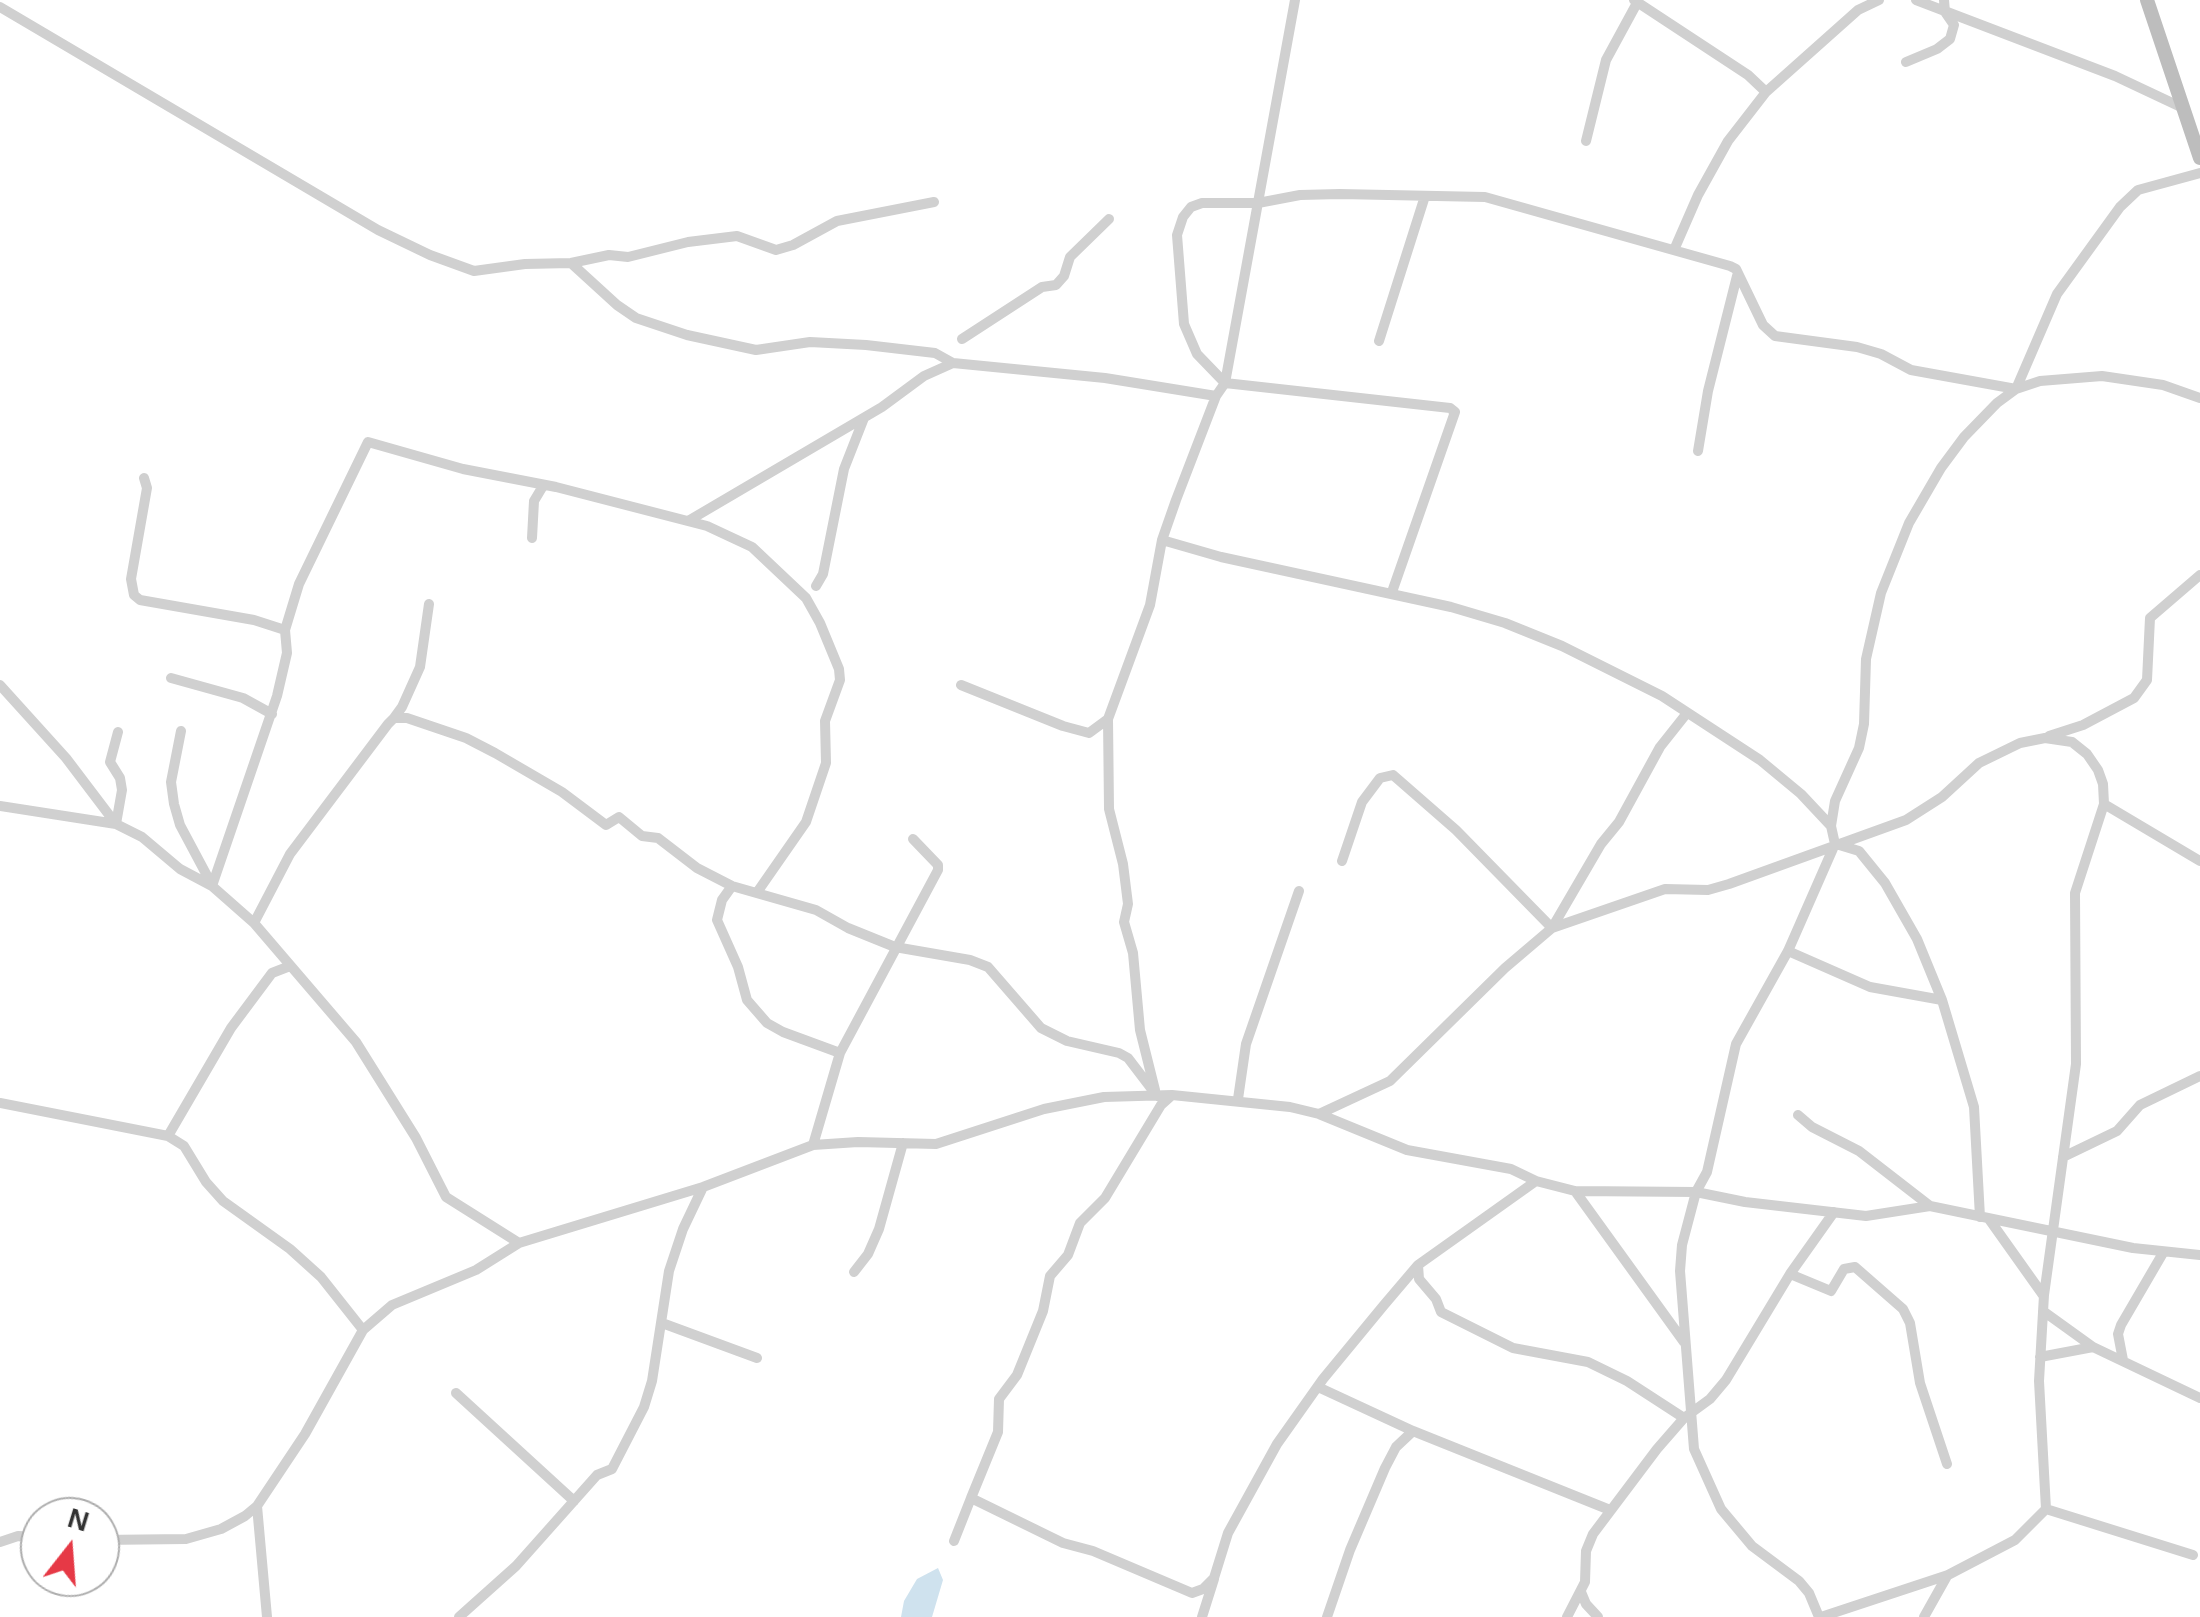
<!DOCTYPE html>
<html>
<head>
<meta charset="utf-8">
<style>
	body { margin:0 }
	#map { position:relative; width:2200px; height:1617px; overflow:hidden; background:#fff; font-family:Arial,sans-serif }
	canvas { display:block }
	.north { position:absolute; left:20px; top:1497px; width:100px; height:100px; box-sizing:border-box; background:#fff; border:2px solid #adadad; border-radius:50%; rotate:17deg; font-size:28px; font-weight:700; line-height:40px; text-align:center; color:#333 }
	.north::after { content:''; display:block; margin:auto; width:35px; height:45px; background:#e63946; clip-path:polygon(50% 0,100% 100%,50% 72%,0 100%) }
</style>
</head>
<body>
<div id="map">
<canvas width="2200" height="1617"></canvas>
<div class="north">N</div>
</div>
<script>
const ctx = document.querySelector('canvas').getContext('2d');
ctx.lineJoin = 'round';
function paint(path, color) { ctx.fillStyle = color; ctx.fill(path, 'evenodd'); }
const poly = rows => new Path2D(rows.map(r => 'M' + r).join(''));
function trace(path, color, width, dash) { ctx.strokeStyle = color; ctx.lineWidth = width; ctx.lineCap = dash ? 'butt' : 'round'; ctx.setLineDash(dash || []); ctx.stroke(path); }
paint(poly([
	[938,1568,943,1580,932,1617,901,1617,904,1601,917,1579]
]), '#cfe2ee');
trace(poly([
	[1634,0,1748,75,1766,92],
	[1916,0,2115,76,2183,108],
	[0,7,378,230,430,255,474,271,525,264,571,263,609,255,628,257,688,242,737,236,776,250,793,245,837,221,934,202],
	[1906,62,1937,49,1950,39,1954,25,1945,12,1944,0],
	[1586,141,1606,60,1637,3],
	[1674,250,1698,195,1728,141,1766,92,1858,10,1879,0],
	[571,263,617,305,636,318,687,335,756,350,810,342,866,345,935,353,953,363],
	[962,339,1042,287,1056,285,1064,276,1070,257,1109,219],
	[1379,341,1425,196],
	[1698,451,1708,391,1737,276],
	[144,478,147,488,131,579,134,595,140,600,254,620,285,630],
	[688,521,882,407,924,376,953,363,1105,378,1216,396],
	[532,538,534,501,543,486],
	[1162,540,1221,557,1451,607,1505,623,1562,646,1662,696,1760,760,1801,794,1831,826],
	[816,586,823,574,844,469,864,418],
	[1392,592,1455,412,1450,408,1225,383,1197,354,1184,324,1177,235,1183,217,1191,207,1202,203,1258,203,1300,195,1340,194,1485,197,1730,266,1736,269,1763,325,1775,336,1857,347,1881,354,1911,370,2016,389,2040,381,2102,376,2163,385,2200,398],
	[171,678,243,698,272,714],
	[0,685,66,758,116,824],
	[961,685,1063,726,1089,733,1108,719],
	[394,718,402,707,420,667,429,604],
	[181,731,171,782,174,804,180,825,212,885],
	[2049,736,2083,725,2134,698,2147,680,2150,618,2200,575],
	[0,806,116,824,142,837,180,869,212,886,254,923,356,1042,416,1138,446,1197,519,1243],
	[116,824,122,790,120,778,110,762,118,732],
	[1836,844,1859,851,1885,883,1917,939,1942,1000,1974,1107,1980,1217],
	[1342,861,1362,802,1380,778,1393,775,1456,830,1552,928,1601,844,1619,822,1660,747,1687,713],
	[212,886,277,696,287,653,285,630,299,584,368,442,463,469,556,487,707,526,752,547,806,598,820,623,839,669,840,680,825,721,826,763,806,822,758,891],
	[732,886,722,900,717,920,738,967,747,1000,767,1023,783,1032,840,1053],
	[254,923,290,854,388,724,394,718,407,718,466,738,495,753,562,792,606,825,619,817,642,836,658,838,697,868,732,886,816,910,848,928,895,947,970,960,988,967,1041,1028,1067,1041,1119,1053,1128,1058,1157,1096],
	[1788,951,1870,987,1942,1000],
	[1155,1090,1140,1030,1133,953,1124,922,1128,904,1123,864,1109,809,1108,719,1150,605,1162,540,1176,500,1216,396,1225,383,1295,0],
	[1171,1096,1161,1105,1105,1198,1080,1223,1068,1255,1050,1276,1043,1311,1017,1375,999,1399,998,1432,971,1498,1063,1543,1093,1551,1192,1593,1203,1589,1214,1578,1228,1533,1277,1444,1323,1379,1384,1305,1418,1265,1536,1181],
	[1238,1099,1246,1044,1299,891],
	[0,1103,168,1136,184,1146,206,1182,223,1201,290,1249,321,1277,363,1330],
	[1319,1114,1390,1081,1505,968,1552,928,1665,889,1708,890,1729,884,1906,820,1942,797,1979,763,2020,743,2045,738,2072,742,2087,754,2098,770,2103,784,2104,804,2200,861],
	[1798,1115,1812,1127,1859,1151,1930,1206],
	[168,1136,231,1028,272,973,290,966],
	[813,1145,840,1053,938,870,938,865,913,839],
	[2063,1157,2117,1131,2140,1105,2200,1076],
	[1575,1191,1684,1342],
	[1989,1219,2043,1295],
	[1418,1265,1419,1279,1436,1299,1441,1312,1513,1348,1588,1362,1627,1381,1684,1418],
	[854,1272,868,1254,879,1229,903,1143],
	[1790,1274,1831,1291,1844,1269,1855,1267,1903,1309,1910,1323,1920,1383,1947,1464],
	[2043,1311,2093,1347,2200,1398],
	[662,1323,757,1358],
	[2040,1357,2093,1347],
	[2123,1360,2118,1334,2121,1325,2163,1253],
	[1318,1387,1413,1431,1610,1510],
	[456,1393,574,1501],
	[257,1506,267,1617],
	[2046,1509,2193,1555],
	[100,1540,186,1539,221,1529,245,1516,257,1506,305,1434,363,1330,392,1305,476,1270,519,1243,703,1187,813,1145,858,1142,936,1144,1044,1109,1104,1097,1172,1095,1290,1107,1319,1114,1407,1150,1511,1169,1536,1181,1575,1191,1696,1192,1745,1202,1866,1216,1930,1206,2133,1248,2200,1255],
	[954,1541,971,1498],
	[0,1542,18,1536,40,1537],
	[1581,1592,1586,1604,1598,1617],
	[459,1617,516,1566,597,1475,612,1469,644,1407,652,1381,669,1271,683,1229,703,1187],
	[1202,1617,1214,1579],
	[1327,1617,1350,1550,1385,1468,1396,1447,1413,1431],
	[1567,1617,1585,1582,1586,1551,1593,1534,1657,1449,1684,1418,1710,1399,1726,1380,1790,1274,1834,1212],
	[1819,1617,1809,1593,1799,1581,1752,1546,1721,1509,1694,1449,1680,1271,1682,1245,1696,1192,1707,1172,1736,1044,1788,951,1835,844,1831,826,1835,801,1859,748,1864,724,1866,659,1881,593,1909,523,1941,468,1964,437,1997,403,2016,389,2057,294,2120,207,2138,190,2200,173],
	[1821,1617,1948,1575,2015,1540,2046,1509,2039,1381,2044,1295,2076,1064,2075,893,2104,804],
	[1924,1617,1947,1576]
]), '#d0d0d0', 10);
trace(poly([
	[2147,0,2200,158]
]), '#bdbdbd', 14);
</script>
</body>
</html>
